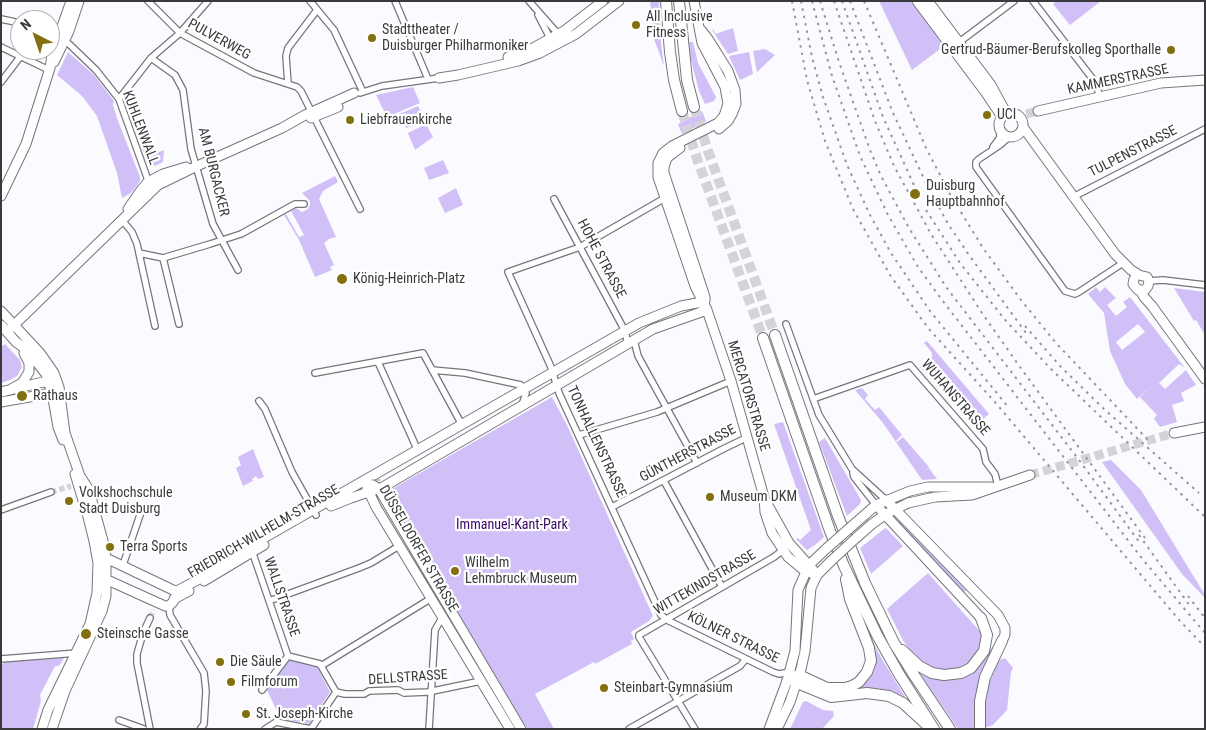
<!DOCTYPE html>
<html>
<head>
<meta charset="utf-8">
<style>
	body { margin:0 }
	#map { position:relative; width:1206px; height:730px; overflow:hidden; background:#fbfaff; font-family:"Roboto Condensed",sans-serif }
	canvas { display:block }
	.frame { position:absolute; inset:0; border:2px solid #3a393c; pointer-events:none }
	.north { position:absolute; left:10px; top:10px; width:50px; height:50px; box-sizing:border-box; background:#fff; border:1px solid #b0b0b1; border-radius:50%; rotate:319deg; font-size:14px; font-weight:700; line-height:20px; text-align:center; color:#3a393c }
	.north::after { content:''; display:block; margin:auto; width:18px; height:22px; background:#826f0e; clip-path:polygon(50% 0,100% 100%,50% 72%,0 100%) }
</style>
</head>
<body>
<div id="map">
<canvas width="1206" height="730"></canvas>
<div class="frame"></div>
<div class="north">N</div>
</div>
<script>
const ctx = document.querySelector('canvas').getContext('2d');
ctx.lineJoin = 'round';
function paint(path, color) { ctx.fillStyle = color; ctx.fill(path, 'evenodd'); }
const poly = rows => new Path2D(rows.map(r => 'M' + r).join(''));
function trace(path, color, width, dash) { ctx.strokeStyle = color; ctx.lineWidth = width; ctx.lineCap = dash ? 'butt' : 'round'; ctx.setLineDash(dash || []); ctx.stroke(path); }
function drawText(font, color, halo, rows, align = 'center') {
  ctx.font = font + ' "Roboto Condensed",sans-serif'; ctx.lineWidth = 4.5; ctx.setLineDash([]); ctx.textBaseline = 'middle'; ctx.strokeStyle = halo; ctx.fillStyle = color; for (const [text, x, y, turn = 0] of rows) {
    ctx.save(); ctx.translate(x, y); ctx.rotate((+turn || 0) * Math.PI / 180); ctx.textAlign = isNaN(turn) ? turn : align; if (halo) ctx.strokeText(text, 0, 0); ctx.fillText(text, 0, 0); ctx.restore();
  }
}
paint(poly([
	[650,1,659,1,661,43,664,66,654,39],
	[879,1,912,1,944,46,912,70],
	[1056,1,1101,1,1070,25,1053,4],
	[733,28,738,51,728,54,712,30,714,30,715,34],
	[689,42,693,42,698,63,716,97,714,101,705,104,699,91,691,60],
	[765,49,775,55,757,72,753,51],
	[68,52,94,75,114,101,113,105,118,121,140,177,140,181,131,193,122,198,117,173,97,116,82,96,57,75],
	[749,52,753,74,740,80,729,56],
	[413,87,420,103,387,117,376,95],
	[418,106,425,121,406,128,399,114],
	[702,111,706,121,682,134,678,124],
	[426,124,433,137,415,150,408,133],
	[140,144,154,154,164,150,163,162,155,166,149,164],
	[443,160,449,173,429,180,424,168],
	[335,176,338,182,323,191,319,199,336,237,329,239,324,243,334,265,330,267,332,270,315,277,299,240,284,215,286,214,299,237,304,235,291,211,296,208,302,212,308,209,310,205,310,201,302,193],
	[456,188,463,205,445,213,438,198],
	[1096,287,1100,292,1105,287,1116,298,1107,305,1116,316,1127,307,1123,302,1130,297,1185,368,1179,364,1159,383,1165,389,1186,370,1196,385,1181,393,1184,401,1172,405,1177,422,1160,427,1154,419,1157,415,1140,397,1151,386,1137,399,1125,384,1110,351,1104,313,1088,294],
	[1138,324,1145,332,1122,350,1116,342],
	[1174,288,1205,292,1205,335,1196,320,1194,321],
	[927,341,989,414,983,419,937,364,926,373,920,367,932,357,932,353,924,343],
	[5,344,20,360,22,367,17,376,10,380,1,383,1,347],
	[862,388,868,395,865,399,875,410,879,407,902,435,896,441,897,442,903,437,929,467,926,470,929,468,937,479,922,480,883,423,855,390],
	[552,397,567,425,653,616,649,621,631,632,634,639,631,641,632,644,595,664,594,662,535,694,554,729,528,729,509,703,390,496,390,493,392,489],
	[783,422,824,537,815,545,807,550,796,539,798,538,800,540,811,530,774,424],
	[825,438,861,500,860,504,847,516,819,442],
	[253,449,264,477,258,479,256,476,252,479,253,481,243,486,236,468,241,465,238,457],
	[1111,460,1141,490,1205,595,1205,598,1182,574,1102,462],
	[901,521,968,589,967,590,964,592,960,589,897,523],
	[886,528,903,546,871,574,860,548,884,529],
	[928,573,983,635,982,647,976,657,965,666,945,672,932,670,917,660,904,642,887,609],
	[860,617,882,659,907,700,863,690,810,684,861,686,870,678,875,667,875,660],
	[993,646,995,648,976,729,958,729,921,675,922,674,940,679,982,660],
	[64,658,59,666,55,666,40,695,41,701,33,729,1,729,1,665,5,662],
	[1005,658,1013,668,1011,672,1007,710,993,725,984,728,983,720,988,687,996,665,1000,660],
	[290,659,316,665,330,692,309,724,280,718,267,690],
	[806,701,823,710,833,711,834,716,822,729,790,729,803,702]
]), '#d1c0f7');
trace(poly([
	[51,492,71,486],
	[150,618,154,610]
]), '#d4d3d8', 5.5, [5.5, 3]);
trace(poly([
	[1026,114,1038,111]
]), '#d4d3d8', 9, [9, 4.5]);
trace(poly([
	[1030,475,1174,433]
]), '#d4d3d8', 9, [9, 4.5]);
trace(poly([
	[694,107,708,151,775,335],
	[682,111,696,156,763,338]
]), '#d4d3d8', 10, [10, 5]);
const street = poly([
	[148,1,180,33,254,73,297,87,301,91,360,209],
	[310,1,334,30,363,92],
	[395,1,428,79],
	[529,1,559,35],
	[1033,1,1095,82,1100,97],
	[538,15,551,40],
	[1,19,20,23],
	[50,34,69,44,96,70,119,99,149,183],
	[958,43,1014,1],
	[1,47,49,70],
	[151,58,175,75,183,90,191,149,213,224,238,270],
	[1,82,20,57],
	[288,84,286,56,288,48,317,10],
	[360,93,382,86,439,78],
	[119,99,151,58,180,33,208,1],
	[1009,137,1000,145,979,159,976,162,976,167,1065,291,1075,294,1079,292,1123,263],
	[993,147,999,139,1001,131],
	[1073,197,1205,129],
	[665,198,580,247,508,272,551,367,559,393,661,615,669,621,773,672,779,674,790,672],
	[554,199,625,331,627,340,625,345],
	[122,220,132,232,137,244,155,326],
	[139,253,163,258,210,244,241,234,295,204,304,204],
	[163,258,179,324],
	[1149,281,1163,280,1205,285],
	[786,324,819,415,852,469,886,500],
	[634,340,638,356,697,463],
	[378,362,418,451],
	[432,370,465,373,521,385,526,393,522,405],
	[315,373,423,353,462,425],
	[813,399,910,365,983,449,986,462,995,474,998,486],
	[259,401,265,409,292,472,316,515],
	[579,435,657,412,731,381],
	[853,473,854,477,876,505],
	[664,481,722,587],
	[612,507,725,448,748,437],
	[1,510,51,492],
	[252,551,288,656],
	[123,565,141,512],
	[269,601,359,568,371,563,399,546],
	[169,606,170,615,204,673,206,691,204,724,201,728],
	[288,656,320,664,336,692],
	[1,659,77,653],
	[321,666,430,599],
	[262,690,288,656],
	[336,692,345,694,364,694,369,691,398,690,404,693,428,692,481,681],
	[119,720,144,729],
	[150,729,137,663,137,654,143,633,150,618],
	[265,729,276,722,311,729,336,692],
	[429,729,435,630,442,618],
	[629,729,740,666,746,659],
	[695,729,639,637,639,635,774,557,783,550]
]);
const secondary = poly([
	[694,1,702,43,725,87,728,104,724,116,718,123,672,146,663,153,658,163,658,177,695,286,707,310,731,381,764,497,765,512,772,533,788,557,805,571,817,575],
	[917,1,986,93,1002,117],
	[928,1,991,85,1004,109,1011,113],
	[701,30,708,39,728,71,735,90,736,104,732,114,728,121,719,129],
	[508,57,533,48,564,31,603,1],
	[54,62,69,31,79,1],
	[439,78,458,75,518,61,540,53,576,34,619,1],
	[1038,111,1161,83,1205,80],
	'999 125a12 12 0 1 1 24 0a12 12 0 1 1-24 0Z',
	[311,118,338,107],
	[1023,127,1115,254,1131,270,1139,275,1147,277,1149,281,1148,286,1145,290,1138,290,1133,284,1134,279],
	[680,148,667,158,664,167,664,173,705,297,705,301],
	[1,196,26,144,50,68,52,55,71,1],
	[128,209,141,190,148,182,163,174,186,167],
	[1140,290,1144,297,1152,306,1205,379],
	[1,311,40,353,54,373,59,387,65,433,80,476,89,490,103,541,106,558,106,596,102,611,65,691,52,729],
	[1,325,16,342,27,350,46,374,52,393,58,427,63,440],
	[11,328,158,185,197,166,282,128,305,115,354,93],
	[11,389,22,383,29,372,29,363,24,353],
	[1,392,43,382,54,384],
	[1,402,52,393,55,390],
	[365,480,379,489,386,501,521,729],
	[367,488,376,507,510,729],
	[765,500,789,543,814,571],
	[886,500,998,615,1005,628,1005,635,1002,641],
	[876,505,981,618],
	[331,506,351,498,383,487,653,329,707,310],
	[106,558,173,590,177,591,201,578,213,568,241,551,639,323,681,306,697,303,704,303],
	[103,578,165,606,169,606,173,602,176,596],
	[204,581,264,545],
	[174,599,189,591],
	[42,729,48,710,90,624,97,593,98,563,94,541,88,517,75,474]
]);
const primary = poly([
	[1174,433,1205,427],
	[852,526,876,505,910,491,928,487,991,487],
	[856,538,872,524,886,514,908,503,935,497,972,495,1030,475],
	[769,729,787,681,795,651,798,590,809,565,827,548],
	[777,729,790,702,801,669,805,651,811,588,817,575,831,561]
]);
const highway = poly([
	[666,1,670,52,674,80,682,111],
	[679,1,687,80,694,107],
	[775,335,838,516,865,583,894,643,914,675,950,729],
	[763,338,830,531,844,566,877,635,899,674,934,729],
	[902,650,919,666,932,673,944,675,961,673,971,668,984,651,987,635,981,618],
	[790,673,797,683,831,697,867,693,889,696,903,703,927,725],
	[787,681,799,675,827,688,845,688,852,686,859,682,867,672,871,661,869,648,850,599,846,579],
	[980,729,980,701,985,677,1002,641]
]);
trace(street, '#77757c', 8);
trace(secondary, '#77757c', 11);
trace(primary, '#77757c', 11);
trace(highway, '#77757c', 12);
trace(street, '#fff', 5.5);
trace(secondary, '#fff', 9);
trace(primary, '#fff', 9);
trace(highway, '#fff', 10);
trace(poly([
	[372,480,380,480]
]), '#969599', 1);
trace(poly([
	[792,1,807,80,825,141,853,209,890,275,928,328,994,401,1180,621,1205,647],
	[801,1,812,57,823,97,847,165,870,215,891,253,930,311,1009,408],
	[812,1,832,76,860,156,888,215,918,267,942,300,1144,561,1205,633],
	[820,1,839,62,870,150,881,176,909,228,946,287,1079,460,1140,543],
	[834,1,875,121,894,166,931,234,982,313,1020,367,1145,538],
	[842,1,883,117,918,194],
	[850,1,893,113,927,185,948,224,969,255,1026,333],
	[864,1,926,148,951,196,983,248,1021,300,1056,343,1148,440],
	[926,210,960,263,1006,321,1051,369,1205,517],
	[1025,326,1061,367,1104,409,1199,493],
	[1139,535,1190,606],
	[1188,596,1205,618]
]), '#969599', 2, [2.5, 5]);
const primaryBridge = poly([
	[827,548,852,526],
	[831,561,856,538]
]);
trace(primaryBridge, '#77757c', 11, []);
trace(primaryBridge, '#fff', 9);
for (const [x, y, r, color] of [
	[636,25,5,"#826f0e"],
	[372,38,5,"#826f0e"],
	[1171,50,5,"#826f0e"],
	[987,115,5,"#826f0e"],
	[350,120,5,"#826f0e"],
	[915,194,6,"#826f0e"],
	[342,279,6,"#826f0e"],
	[22,396,6,"#826f0e"],
	[710,497,5,"#826f0e"],
	[69,501,5,"#826f0e"],
	[110,547,5,"#826f0e"],
	[455,571,5,"#826f0e"],
	[86,634,6,"#826f0e"],
	[220,662,5,"#826f0e"],
	[231,682,5,"#826f0e"],
	[604,688,5,"#826f0e"],
	[246,714,5,"#826f0e"]
]) { const dot = new Path2D(); dot.arc(x, y, r, 0, 2 * Math.PI); ctx.fillStyle = color; ctx.fill(dot); trace(dot, '#fff', 2); }
drawText('14px', '#3a393c', '#fff', [
	["All Inclusive",646,17],
	["Fitness",646,33],
	["Stadttheater /",382,30],
	["Duisburger Philharmoniker",382,46],
	["Gertrud-Bäumer-Berufskolleg Sporthalle",1161,50,"right"],
	["UCI",997,115],
	["Liebfrauenkirche",360,120],
	["Duisburg",926,186],
	["Hauptbahnhof",926,202],
	["König-Heinrich-Platz",353,279],
	["Rathaus",33,396],
	["Volkshochschule",79,493],
	["Stadt Duisburg",79,509],
	["Museum DKM",720,497],
	["Terra Sports",120,547],
	["Wilhelm",465,563],
	["Lehmbruck Museum",465,579],
	["Steinsche Gasse",97,634],
	["Die Säule",230,662],
	["Filmforum",241,682],
	["Steinbart-Gymnasium",614,688],
	["St. Joseph-Kirche",256,714]
], 'left');
drawText('14px', '#3a393c', '#fff', [
	["PULVERWEG",219,40,29],
	["KAMMERSTRASSE",1118,80,-12],
	["KUHLENWALL",140,128,69],
	["TULPENSTRASSE",1133,152,-27],
	["AM BURGACKER",213,172,76],
	["HOHE STRASSE",601,259,62],
	["MERCATORSTRASSE",748,396,73],
	["WUHANSTRASSE",955,398,49],
	["TONHALLENSTRASSE",596,442,65],
	["GÜNTHERSTRASSE",688,454,-28],
	["FRIEDRICH-WILHELM-STRASSE",264,532,-30],
	["DÜSSELDORFER STRASSE",418,549,60],
	["WITTEKINDSTRASSE",705,583,-30],
	["WALLSTRASSE",281,597,71],
	["KÖLNER STRASSE",733,638,26],
	["DELLSTRASSE",408,678,-4]
]);
drawText('14px', '#370666', '#fff', [
	["Immanuel-Kant-Park",512,525]
]);
</script>
</body>
</html>
